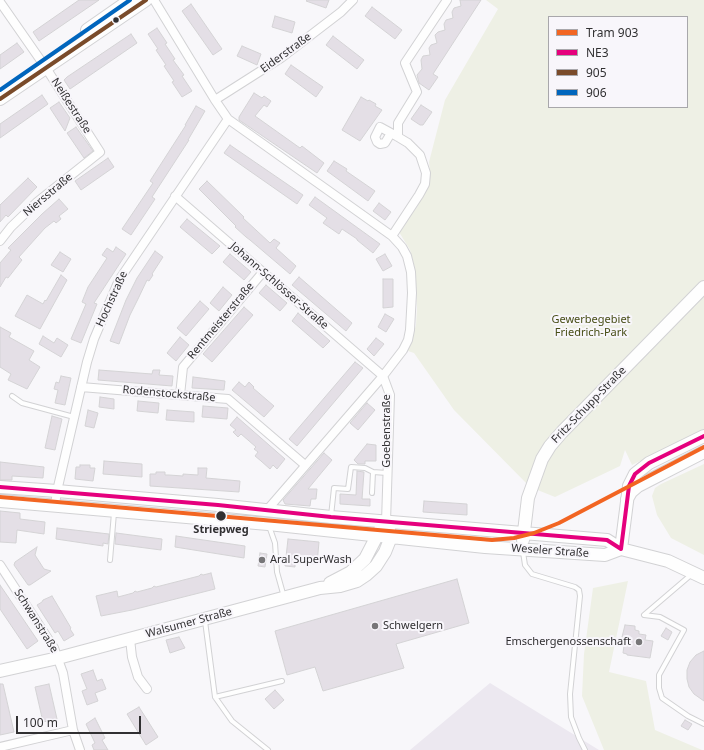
<!DOCTYPE html>
<html>
<head>
<meta charset="utf-8">
<style>
	body { margin:0 }
	#map { position:relative; width:704px; height:750px; overflow:hidden; background:#f8f7fa; font-family:"Noto Sans",sans-serif }
	canvas { display:block }
	.legend { position:absolute; left:548px; top:16px; width:140px; height:92px; box-sizing:border-box; background:#f8f6fb; border:1px solid #a8a7ab; margin:0; padding:5px 7px; list-style:none; font-size:12px; color:#313032 }
	.legend li { display:flex; align-items:center; gap:8px; height:20px }
	.legend b { width:20px; border:1px solid #a8a7ab }
	.scale { position:absolute; left:16px; top:716px; width:125px; height:18px; box-sizing:border-box; border:2px solid #313032; border-top:0; padding-left:5px; font-size:12px; line-height:14px; white-space:nowrap; color:#313032; -webkit-text-stroke:3px #f8f6fb; paint-order:stroke }
</style>
</head>
<body>
<div id="map">
<canvas width="704" height="750"></canvas>
<ul class="legend">
<li><b style="height:5px;background:#f26522"></b>Tram 903</li>
<li><b style="height:5px;background:#e5007d"></b>NE3</li>
<li><b style="height:5px;background:#7a4b2a"></b>905</li>
<li><b style="height:5px;background:#0065bd"></b>906</li>
</ul>
<div class="scale">100 m</div>
</div>
<script>
const ctx = document.querySelector('canvas').getContext('2d');
ctx.lineJoin = 'round';
function paint(path, color) { ctx.fillStyle = color; ctx.fill(path, 'evenodd'); }
const poly = rows => new Path2D(rows.map(r => 'M' + r).join(''));
function trace(path, color, width, dash) { ctx.strokeStyle = color; ctx.lineWidth = width; ctx.lineCap = dash ? 'butt' : 'round'; ctx.setLineDash(dash || []); ctx.stroke(path); }
function drawText(font, color, halo, rows, align = 'center') {
  ctx.font = font + ' "Noto Sans",sans-serif'; ctx.lineWidth = 4; ctx.setLineDash([]); ctx.textBaseline = 'middle'; ctx.strokeStyle = halo; ctx.fillStyle = color; for (const [text, x, y, turn = 0] of rows) {
    ctx.save(); ctx.translate(x, y); ctx.rotate((+turn || 0) * Math.PI / 180); ctx.textAlign = isNaN(turn) ? turn : align; if (halo) ctx.strokeText(text, 0, 0); ctx.fillText(text, 0, 0); ctx.restore();
  }
}
paint(poly([
	[490,683,599,750,410,750]
]), '#ece8f0');
paint(poly([
	[486,0,704,0,704,429,632,465,625,450,620,466,555,497,530,487,454,410,414,353,408,351,416,325,417,308,415,269,410,250,399,232,417,207,426,189,430,172,429,162,445,100,498,9],
	[549,17,687,17,687,107,549,107],
	[704,464,704,555,671,538,657,515,652,496,655,488,661,484],
	[628,581,609,672,646,681,655,730,702,750,604,750,582,696,584,654,593,588]
]), '#eef0e5');
const building = poly([
	[79,0,99,0,39,41,33,32,79,0],
	[307,0,329,0,326,8,306,1,307,0],
	[460,0,481,0,433,74,438,77,429,90,419,83,417,75,422,69,421,60,423,56,430,55,429,48,431,45,437,43,435,35,438,32,445,30,444,24,446,20,453,18,452,12,454,8,461,6,460,0],
	[191,4,222,49,213,55,182,11,191,4],
	[372,7,402,30,395,39,365,16,372,7],
	[275,16,295,22,292,33,272,27,275,16],
	[157,28,167,43,165,44,175,59,173,60,184,75,182,76,192,91,182,97,172,82,174,81,164,66,166,65,156,50,158,49,148,34,157,28],
	[131,34,137,43,70,89,64,80,67,77,131,34],
	[333,36,364,60,357,69,326,45,333,36],
	[17,43,24,52,0,69,0,55,17,43],
	[242,46,261,54,257,65,237,56,242,46],
	[291,65,323,87,316,97,285,74,291,65],
	[254,93,262,98,264,96,271,101,267,107,264,105,255,116,300,148,302,146,324,163,317,173,239,120,239,117,254,93],
	[42,95,48,104,0,138,0,124,42,95],
	[361,97,368,101,369,100,376,104,375,106,382,110,360,141,342,130,361,97],
	[59,102,70,118,65,131,50,108,59,102],
	[421,105,432,112,423,125,420,125,411,119,421,105],
	[196,106,205,111,188,140,189,140,152,197,155,199,131,235,122,229,153,183,150,181,186,125,185,125,196,106],
	[76,127,93,151,84,158,67,133,76,127],
	[230,145,303,195,297,204,224,153,230,145],
	[108,158,114,167,81,190,75,181,108,158],
	[334,161,347,169,346,171,375,191,368,201,327,171,334,161],
	[28,178,37,187,8,217,6,215,0,222,0,205,28,178],
	[207,181,244,217,243,218,270,243,274,239,280,243,276,248,296,266,290,274,250,240,246,237,235,227,236,226,199,189,207,181],
	[315,197,380,244,373,253,357,240,357,239,342,229,339,234,323,223,327,218,309,205,315,197],
	[59,199,68,209,59,216,61,219,56,223,54,221,45,228,19,257,22,260,8,278,6,277,0,287,0,263,11,250,8,248,42,214,59,199],
	[379,203,391,212,385,220,373,211,379,203],
	[187,219,220,246,212,254,180,227,187,219],
	[116,247,126,254,94,303,97,304,81,343,71,339,86,304,82,302,88,287,107,258,102,255,107,248,113,252,116,247],
	[155,251,163,257,152,274,153,275,149,281,147,280,138,299,130,315,119,344,110,341,126,300,137,278,155,251],
	[60,252,71,259,63,272,51,265,60,252],
	[230,254,251,272,244,280,223,262,230,254],
	[385,254,392,266,383,271,376,259,385,254],
	[61,275,67,280,40,329,15,316,27,295,43,304,45,300,46,301,61,275],
	[299,277,352,323,346,331,292,285,299,277],
	[383,279,393,279,393,307,383,308,383,279],
	[266,285,287,303,280,311,259,293,266,285],
	[223,287,232,295,219,311,210,303,223,287],
	[200,301,209,309,186,336,177,328,200,301],
	[244,307,253,315,212,362,203,354,244,307],
	[298,313,330,341,323,348,292,321,298,313],
	[385,314,394,319,386,332,378,327,385,314],
	[0,327,11,333,9,337,34,351,29,360,40,367,27,389,8,380,11,374,0,367,0,327],
	[43,336,54,343,57,338,68,345,61,357,39,344,43,336],
	[180,337,189,345,176,361,167,353,180,337],
	[376,338,384,344,374,356,367,349,376,338],
	[355,362,363,368,297,446,289,439,355,362],
	[99,370,152,374,153,370,160,370,159,375,173,376,172,386,98,380,99,370],
	[61,376,71,378,65,405,55,403,58,390,54,389,56,382,59,383,61,376],
	[193,377,225,381,224,390,192,388,193,377],
	[239,382,245,387,249,382,254,387,253,388,274,406,264,417,232,390,239,382],
	[100,397,114,399,114,409,99,407,100,397],
	[138,401,159,403,158,413,137,411,138,401],
	[367,403,375,410,358,430,350,423,367,403],
	[203,406,228,408,227,419,202,417,203,406],
	[88,410,98,413,94,428,85,426,88,410],
	[167,410,194,412,194,422,166,420,167,410],
	[52,416,62,419,55,450,45,448,52,416],
	[237,417,285,459,277,469,273,465,270,469,261,461,255,456,258,452,254,449,256,447,241,434,238,437,233,432,236,430,230,425,237,417],
	[367,444,376,445,376,461,365,461,365,464,358,464,354,460,367,444],
	[324,453,332,460,308,489,317,489,316,499,311,499,310,506,285,504,283,500,324,453],
	[104,461,142,464,142,477,103,474,104,461],
	[0,462,44,467,43,478,12,476,12,480,0,480,0,462],
	[80,465,90,465,90,468,95,468,93,481,75,479,76,467,80,467,80,465],
	[198,468,207,468,206,478,240,481,239,492,150,486,150,474,156,474,156,472,165,472,165,475,169,475,183,476,183,474,198,475,198,468],
	[357,471,364,472,362,499,370,499,370,506,340,504,340,494,356,495,357,471],
	[424,501,467,504,467,515,423,512,424,501],
	[0,511,20,513,20,519,45,522,44,534,17,530,16,543,0,542,0,511],
	[57,528,109,534,108,544,103,543,103,546,56,539,57,528],
	[116,533,162,539,161,550,115,544,116,533],
	[176,536,245,546,244,558,175,547,176,536],
	[288,539,319,542,317,564,295,562,295,567,285,566,288,539],
	[37,547,35,555,44,569,51,571,30,585,28,585,14,565,15,562,37,547],
	[260,553,267,554,265,567,258,566,260,553],
	[211,573,215,589,132,610,101,616,96,596,117,591,118,597,133,593,135,591,137,592,152,588,154,586,156,587,199,576,201,574,203,575,211,573],
	[457,579,469,623,396,644,404,668,323,691,315,667,287,675,275,631,457,579],
	[0,585,38,641,27,649,0,609,0,585],
	[52,596,71,628,70,629,74,635,64,641,58,631,55,633,37,605,42,602,43,600,52,596],
	[625,625,635,626,635,630,639,631,639,634,646,635,645,640,653,641,650,658,627,655,627,654,623,653,625,638,622,637,625,625],
	[666,628,672,632,668,640,661,636,666,628],
	[179,637,185,648,170,653,166,640,179,637],
	[704,651,704,701,694,694,689,687,687,679,687,670,690,662,696,655,704,651],
	[93,670,97,681,102,679,106,689,95,693,98,701,87,705,82,691,87,689,81,674,93,670],
	[0,684,3,684,14,732,0,735,0,684],
	[49,684,57,719,43,722,35,687,49,684],
	[275,690,284,700,274,709,265,699,275,690],
	[139,707,158,737,146,745,127,714,139,707],
	[95,718,105,738,102,740,108,750,94,750,92,745,95,743,86,724,95,718],
	[685,720,692,724,688,730,681,726,685,720]
]);
paint(building, '#e4dfe6');
trace(building, '#d4d3d5', 1);
const lane = poly([
	[12,396,22,403,74,417],
	[372,493,373,472,387,473],
	[331,516,334,488,348,489,351,467,365,468,373,472],
	[269,526,275,543,277,572,284,597],
	[523,552,525,565,532,574,575,587,579,590,580,596,570,694,571,717,579,738,585,750],
	[110,560,114,513],
	[692,574,644,615,660,617,684,630,659,675,659,688,662,698,688,716,704,724],
	[205,621,215,697,232,721,268,750],
	[215,697,282,681]
]);
const street = poly([
	[154,0,215,100,228,119,392,236,402,247,407,256,411,272,412,293,410,330,408,340,403,350,383,376,267,510],
	[0,2,46,68,100,152,36,203,11,227,0,241],
	[215,100,281,58,341,12,353,0],
	[391,133,385,143,380,144,377,142,375,137,380,127,391,133,398,137,408,143,420,155,426,173,425,184,419,195,392,236],
	[398,137,398,123,417,92,405,63,447,0],
	[175,196,383,376,390,395,386,522],
	[81,387,228,399,305,465],
	[180,395,183,367,263,272],
	[55,505,57,491,87,362,94,339,119,280,228,119],
	[0,565,54,648,63,673,73,730,80,750],
	[130,639,132,657,138,677,147,689],
	[0,747,73,730]
]);
const secondary = poly([
	[87,30,130,0],
	[0,99,146,0],
	[0,487,57,491,218,505,331,517,607,540,621,549,668,561,704,578],
	[627,499,631,492,638,486,704,452],
	[0,501,268,524,485,547,605,555,621,549],
	[523,540,528,498,542,459,550,446,562,432,704,287],
	[621,549,629,486,635,474,649,463,704,436],
	[330,583,351,572,365,559,380,530],
	[0,671,58,658,320,588,340,586,357,581,366,575,376,566,385,552,391,537,389,530]
]);
trace(lane, '#d2d2d4', 6);
trace(street, '#d2d2d4', 10);
trace(secondary, '#d2d2d4', 14);
trace(lane, '#fefefe', 4);
trace(street, '#fefefe', 8);
trace(secondary, '#fefefe', 12);
trace(poly([
	[0,487,218,505,331,517,607,540,621,549],
	[621,549,629,486,635,474,649,463,704,436]
]), '#e5007d', 4);
trace(poly([
	[0,99,146,0]
]), '#7a4b2a', 4);
trace(poly([
	[0,90,130,0]
]), '#0065bd', 4);
trace(poly([
	[0,497,492,540,514,538,534,533,559,523,704,447]
]), '#f26522', 4);
for (const [x, y, r, color] of [
	[116,20,3.5,"#313032"],
	[221,516,5.5,"#313032"],
	[262,560,4,"#777678"],
	[375,626,4,"#777678"],
	[639,642,4,"#777678"]
]) { const dot = new Path2D(); dot.arc(x, y, r, 0, 2 * Math.PI); ctx.fillStyle = color; ctx.fill(dot); trace(dot, '#f8f6fb', 1.5); }
drawText('11px', '#313032', '#f8f6fb', [
	["Eiderstraße",286,53,-36],
	["Neißestraße",71,106,57],
	["Niersstraße",48,195,-40],
	["Johann-Schlösser-Straße",279,286,41],
	["Hochstraße",112,299,-65],
	["Rentmeisterstraße",221,321,-50],
	["Rodenstockstraße",169,394,5],
	["Fritz-Schupp-Straße",589,405,-46],
	["Goebenstraße",387,431,-90],
	["Weseler Straße",550,551,4],
	["Schwanstraße",36,621,58],
	["Walsumer Straße",189,623,-15]
]);
drawText('11px', '#484e17', '#f8f6fb', [
	["Gewerbegebiet",591,320],
	["Friedrich-Park",591,333]
]);
drawText('bold 11px', '#313032', '#f8f6fb', [
	["Striepweg",221,530]
]);
drawText('11px', '#313032', '#f8f6fb', [
	["Aral SuperWash",270,560],
	["Schwelgern",383,626],
	["Emschergenossenschaft",631,642,"right"]
], 'left');
</script>
</body>
</html>
